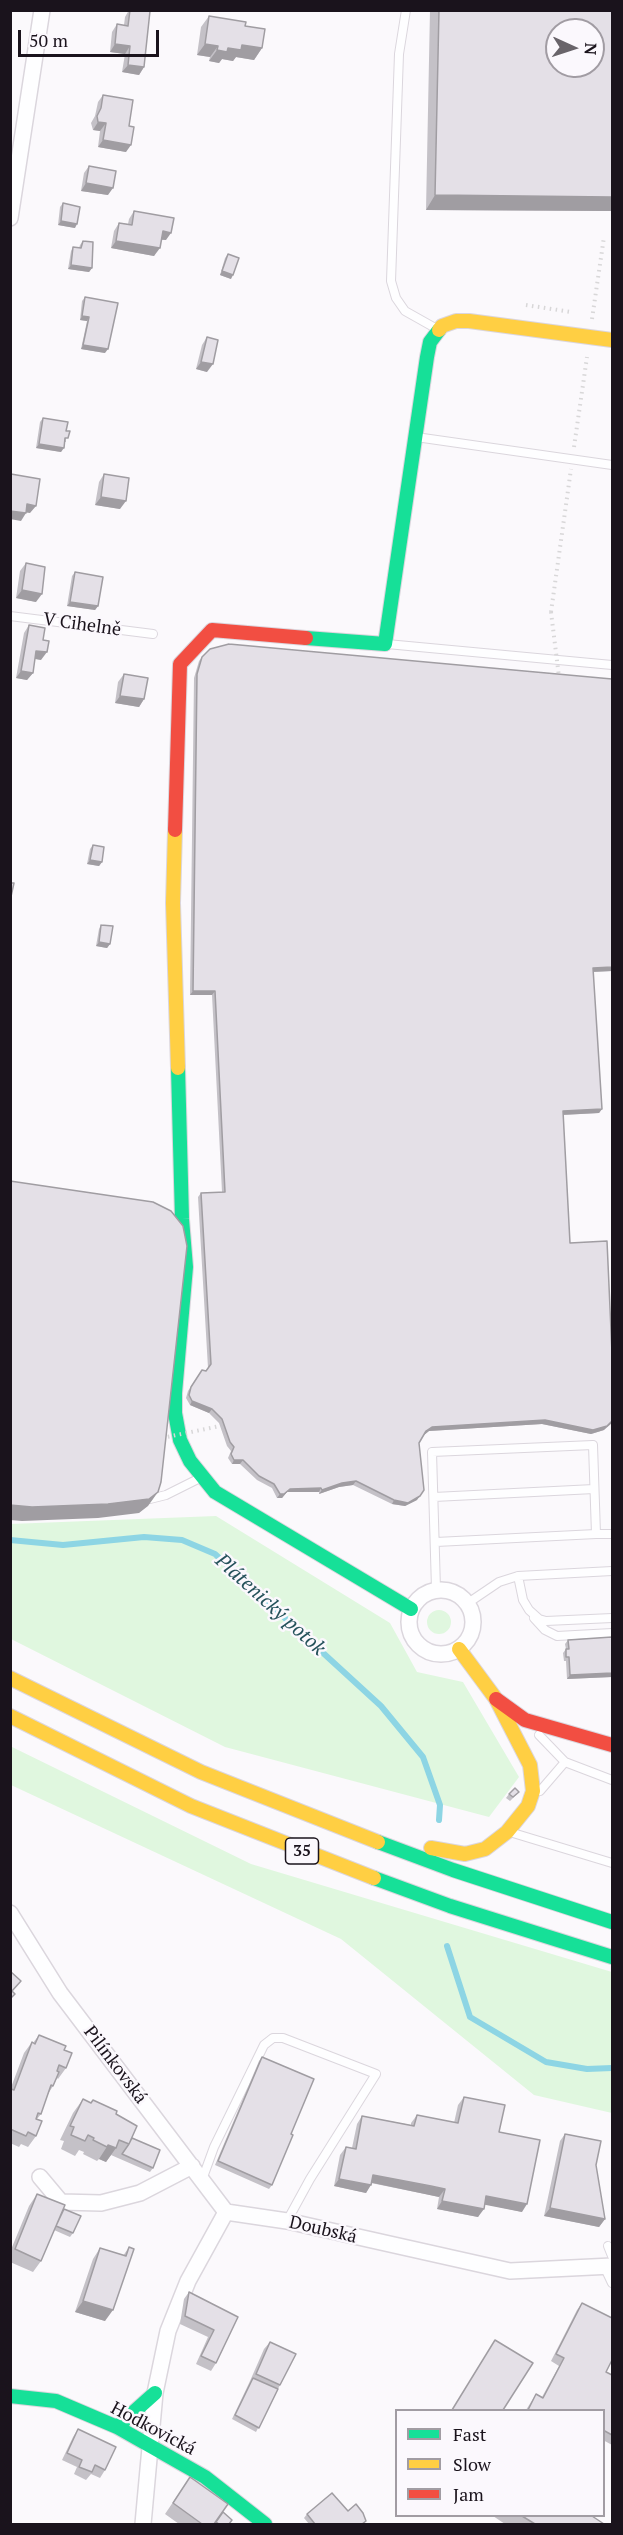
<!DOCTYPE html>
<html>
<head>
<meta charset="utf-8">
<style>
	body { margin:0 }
	#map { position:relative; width:623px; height:2535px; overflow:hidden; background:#fbf9fc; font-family:"PT Serif",serif }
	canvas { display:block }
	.frame { position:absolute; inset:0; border:12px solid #1a131c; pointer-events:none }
	.legend { position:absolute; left:395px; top:2409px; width:210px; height:108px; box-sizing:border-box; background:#fbf8fd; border:2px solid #a19ca3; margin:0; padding:8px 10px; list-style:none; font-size:18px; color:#1a131c }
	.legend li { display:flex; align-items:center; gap:12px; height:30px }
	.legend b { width:30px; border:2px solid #a19ca3 }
	.north { position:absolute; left:545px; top:18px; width:60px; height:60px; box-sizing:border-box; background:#fbf8fd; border:2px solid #a19ca3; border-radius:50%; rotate:93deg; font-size:16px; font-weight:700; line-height:24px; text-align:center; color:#1a131c }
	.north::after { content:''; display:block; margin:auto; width:21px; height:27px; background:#69646a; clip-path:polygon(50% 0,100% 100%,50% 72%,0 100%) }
	.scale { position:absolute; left:18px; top:30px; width:141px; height:27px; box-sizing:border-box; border:3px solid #1a131c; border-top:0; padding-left:8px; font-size:18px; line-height:21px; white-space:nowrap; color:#1a131c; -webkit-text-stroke:4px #fbf8fd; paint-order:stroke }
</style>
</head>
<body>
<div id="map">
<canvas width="623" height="2535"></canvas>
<div class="frame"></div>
<ul class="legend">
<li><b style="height:8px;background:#16e098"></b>Fast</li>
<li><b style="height:8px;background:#ffcf43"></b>Slow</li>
<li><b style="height:8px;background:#f24e42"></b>Jam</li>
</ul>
<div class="north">N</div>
<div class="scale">50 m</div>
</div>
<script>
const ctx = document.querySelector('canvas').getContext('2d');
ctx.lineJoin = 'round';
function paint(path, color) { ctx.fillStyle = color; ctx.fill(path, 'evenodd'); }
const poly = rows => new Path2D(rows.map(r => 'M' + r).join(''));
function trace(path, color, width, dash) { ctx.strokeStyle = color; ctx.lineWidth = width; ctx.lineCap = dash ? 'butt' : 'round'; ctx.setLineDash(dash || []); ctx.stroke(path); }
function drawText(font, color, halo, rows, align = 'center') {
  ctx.font = font + ' "PT Serif",serif'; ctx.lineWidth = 5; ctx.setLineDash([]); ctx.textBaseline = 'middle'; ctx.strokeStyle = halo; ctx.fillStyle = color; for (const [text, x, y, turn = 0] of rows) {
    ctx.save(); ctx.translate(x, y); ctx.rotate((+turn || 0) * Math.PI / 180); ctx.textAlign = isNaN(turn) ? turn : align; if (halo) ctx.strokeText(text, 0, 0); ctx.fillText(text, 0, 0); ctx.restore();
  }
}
paint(poly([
	[216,1516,390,1623,417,1672,463,1682,519,1777,489,1817,225,1747,11,1639,10,1524],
	'427 1622a12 12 0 1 1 24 0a12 12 0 1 1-24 0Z',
	[10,1746,251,1864,612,1972,612,2113,534,2095,341,1939,11,1785]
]), '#e0f7df');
trace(poly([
	[10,1540,63,1545,144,1537,182,1540,215,1554,381,1706,423,1757,440,1805,439,1820],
	[447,1946,470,2017,546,2062,587,2069,612,2068]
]), '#8dd5e4', 6);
const lane = poly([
	[406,10,399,54,391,281,396,298,405,311,437,329],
	[416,437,612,465],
	[10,616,153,634],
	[387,644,612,665],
	[434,1497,594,1489],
	[150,1499,166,1495,200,1478],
	[596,1534,612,1534],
	[436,1542,596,1534,593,1445,432,1452,436,1589],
	[612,1571,518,1576,523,1600,529,1610,539,1619,546,1621,612,1618],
	[468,1603,499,1582,518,1576],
	[534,1618,545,1630,557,1636,612,1633],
	[539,1735,565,1762],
	[540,1791,565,1762,612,1780],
	[513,1833,612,1863],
	[202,2180,214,2147,264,2045,273,2038,283,2038,376,2074,310,2179,287,2221],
	[608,2246,612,2256],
	[604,2266,612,2283]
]);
const street = poly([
	[10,218,42,10],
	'409 1622a32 32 0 1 1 64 0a32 32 0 1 1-64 0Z',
	[10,1913,60,1993,226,2212],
	[40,2177,61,2202,101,2203,140,2193,192,2166],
	[143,2524,155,2393,168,2331,188,2281,226,2212,287,2221,510,2271,612,2266]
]);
const fast = poly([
	[306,638,385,644,427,357,430,342,439,330],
	[178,1068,182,1219,186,1267,175,1393,175,1413,180,1440,190,1461,215,1492,411,1609],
	[378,1842,453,1870,612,1922],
	[374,1878,450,1906,612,1957],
	[10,2396,56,2401,117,2427,205,2477,265,2524],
	[117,2427,155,2393]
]);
const slow = poly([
	[439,330,442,326,456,321,469,321,612,340],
	[175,830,173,903,178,1068],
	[10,1678,201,1772,378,1842],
	[10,1716,191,1806,374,1878],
	[431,1848,465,1854,485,1849,507,1832,528,1806,533,1791,530,1765,496,1699,459,1649]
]);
const jam = poly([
	[175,830,180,664,212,630,306,638],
	[496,1699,525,1720,612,1745]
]);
trace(lane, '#dbd6dd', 10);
trace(street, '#dbd6dd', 18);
trace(fast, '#dbd6dd', 16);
trace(slow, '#dbd6dd', 16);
trace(jam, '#dbd6dd', 16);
trace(poly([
	[526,305,571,312],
	[592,319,604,237],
	[574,447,587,357],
	[551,612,571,469]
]), '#d8d7d8', 4, [1.5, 4.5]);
trace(lane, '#fefeff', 8);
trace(street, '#fefeff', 15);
trace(fast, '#16e098', 14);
trace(slow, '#ffcf43', 14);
trace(jam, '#f24e42', 14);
trace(poly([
	[551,612,559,677],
	[162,1438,220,1426]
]), '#d8d7d8', 4, [1.5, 4.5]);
paint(poly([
	[129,10,145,10,144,67,139,75,122,72,125,54,110,52,112,32,117,24,124,25,125,17],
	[430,10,612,10,612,211,426,210],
	[209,16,245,26,262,48,254,60,236,57,233,61,222,59,219,63,209,61,210,57,197,55,201,27],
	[103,95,129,126,126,152,98,147,100,131,93,130,91,123,95,116,98,102],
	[89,166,108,195,81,191,84,173],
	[63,203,75,228,58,225,60,207],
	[134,211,166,240,161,240,154,256,111,248,114,231,119,223,128,224,129,219],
	[83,241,92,268,89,272,68,269,71,251,73,247,79,248,80,245],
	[228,254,231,279,220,275,225,258],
	[85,297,105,353,81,349,87,321,80,320,82,301],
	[207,337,207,372,196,369,202,345],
	[43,418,66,431,66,442,65,442,61,452,36,448,40,422],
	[104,474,120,509,95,505,99,482],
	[26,563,36,602,16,598,20,571],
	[75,572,98,606,95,610,67,606,72,576],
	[29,625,41,660,35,659,33,673,27,680,16,678,24,633],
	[202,657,612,971,593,972,602,1109,599,1113,563,1115,570,1243,604,1430,591,1434,542,1424,429,1431,424,1435,419,1443,417,1500,405,1506,392,1504,353,1485,339,1487,319,1494,319,1492,287,1492,282,1498,277,1498,272,1488,257,1480,240,1464,232,1464,228,1458,231,1451,227,1446,219,1423,209,1413,190,1405,186,1398,188,1391,202,1370,206,1371,208,1368,198,1197,201,1193,222,1192,212,995,190,995,194,678,199,661],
	[124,674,144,699,139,707,115,703,118,682],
	[93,845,102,862,99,866,87,864,90,849],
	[101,925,110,944,107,948,96,946,99,929],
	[612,1637,612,1677,567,1679,566,1661,564,1661,563,1653,566,1649,565,1644,568,1640],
	[519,1792,510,1801,506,1798,509,1794],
	[39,2035,64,2050,66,2068,58,2079,57,2078,53,2086,48,2094,41,2114,37,2119,36,2136,28,2147,21,2144,19,2147,10,2143,10,2090,24,2053,32,2042,33,2043],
	[262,2057,291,2134,272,2185,269,2189,215,2165,259,2061],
	[464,2097,499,2132,522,2212,485,2204,478,2217,437,2209,439,2197,425,2194,371,2183,366,2193,334,2186,340,2155,346,2147,352,2148,357,2124,362,2116,411,2125,411,2123,417,2115,454,2123,458,2105],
	[83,2099,91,2103,93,2100,116,2114,153,2168,150,2172,111,2155,106,2162,99,2159,97,2161,83,2154,84,2152,79,2150,75,2156,61,2149,64,2141,60,2140,73,2113],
	[565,2134,605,2219,599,2227,544,2216,560,2141],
	[37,2194,64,2209,73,2233,70,2237,54,2230,41,2261,33,2272,10,2262,10,2252,29,2206],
	[129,2247,105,2321,75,2312,93,2259,100,2248,123,2256],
	[189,2292,238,2317,216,2363,211,2371,196,2364,208,2337,180,2324,184,2299],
	[582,2303,606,2372,612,2375,612,2445,603,2440,603,2410,526,2410,536,2394,542,2397,559,2366,551,2361,577,2310],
	[270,2342,280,2385,256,2432,232,2419,250,2381,264,2349],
	[78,2429,105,2470,100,2478,91,2474,86,2480,74,2474,77,2467,62,2460,73,2437],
	[190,2477,223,2512,229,2524,179,2524,165,2514],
	[348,2511,366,2521,364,2524,309,2524,304,2518,307,2514],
	[493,2516,592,2516,604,2524,505,2524]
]), '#c4c1c7');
paint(poly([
	[115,44,130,46,125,54,110,52],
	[205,44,218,46,210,57,197,55],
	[242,45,262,48,254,60,236,57,233,61,222,59,219,63,209,61,217,50],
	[128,65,144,67,139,75,122,72],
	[98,122,106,123,100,131,93,130],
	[103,140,131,145,126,152,98,147],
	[86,183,113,188,108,195,81,191],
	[435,195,612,197,612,211,426,210],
	[61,221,77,224,75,228,58,225],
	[163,231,171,233,166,240,157,239],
	[116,241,160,248,154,256,111,248],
	[71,265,92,268,89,272,68,269],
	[222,271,233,275,231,279,220,275],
	[82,316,89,317,87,321,80,320],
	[83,345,108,349,105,353,81,349],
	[201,362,213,364,207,372,196,369],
	[39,444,64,448,61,452,36,448],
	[101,497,126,501,120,509,95,505],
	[27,504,36,506,30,513,22,512],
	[10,511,26,513,21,521,10,519],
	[22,590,42,594,36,602,16,598],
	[70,602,98,606,95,610,67,606],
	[36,651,47,652,41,660,31,658],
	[21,671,33,673,27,680,16,678],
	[120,696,144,699,139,707,115,703],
	[90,860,102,862,99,866,87,864],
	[99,942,110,944,107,948,96,946],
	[612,967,612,971,590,972,593,968],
	[193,991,215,991,212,995,190,995],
	[602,1109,599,1113,560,1115,563,1111],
	[192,1401,212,1409,209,1413,190,1405],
	[545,1420,612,1421,612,1423,604,1430,591,1434,542,1424,429,1431,424,1435,426,1431,432,1427],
	[234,1460,243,1460,240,1464,232,1464],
	[356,1481,353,1485,339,1487,319,1494,322,1490,342,1483],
	[321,1488,319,1492,287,1492,282,1498,277,1498,280,1494,290,1489],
	[158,1492,148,1506,139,1513,98,1518,22,1521,10,1520,10,1505],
	[420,1496,417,1500,405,1506,392,1504,394,1500],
	[612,1673,612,1677,567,1679,570,1675],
	[108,2145,116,2148,106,2162,99,2159],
	[373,2175,445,2189,439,2197,368,2182],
	[339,2179,371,2185,366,2193,334,2186],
	[486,2196,527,2204,522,2212,481,2204],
	[442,2201,484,2209,478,2217,437,2209],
	[550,2208,605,2219,599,2227,544,2216],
	[83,2301,113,2310,105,2321,75,2312]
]), '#a09da2');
const building = poly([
	[130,10,150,11,144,67,128,65,130,46,115,44,117,24,128,26,130,10],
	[439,10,612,10,612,197,435,195,439,10],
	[557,30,593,30,593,66,557,66,557,30],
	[209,16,246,22,245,26,265,29,262,48,242,45,241,50,228,48,227,52,217,50,218,46,205,44,209,16],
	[103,95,133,100,129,126,134,127,131,145,103,140,106,123,98,122,97,116,101,108,103,95],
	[89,166,116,171,113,188,86,183,89,166],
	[63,203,80,207,77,224,61,221,63,203],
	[134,211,174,218,171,233,163,231,160,248,116,241,119,223,132,225,134,211],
	[83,241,93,242,92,268,71,265,73,247,81,248,83,241],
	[228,254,239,258,233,275,222,271,228,254],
	[85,297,118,303,108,349,83,345,89,317,82,316,85,297],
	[207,337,218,340,213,364,201,362,207,337],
	[43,418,68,422,66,431,70,431,68,438,65,438,64,448,39,444,43,418],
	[11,474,40,479,36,506,27,504,26,513,10,511,11,474],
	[104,474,129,478,126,501,101,497,104,474],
	[26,563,45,567,42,594,22,590,26,563],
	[75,572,103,577,98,606,70,602,75,572],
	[29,625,45,628,43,640,49,641,47,652,36,651,33,673,21,671,29,625],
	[229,644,612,679,612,967,593,968,602,1109,563,1111,570,1243,607,1241,612,1353,612,1421,607,1426,593,1430,545,1420,432,1427,426,1431,419,1443,424,1490,420,1496,408,1503,394,1500,356,1481,342,1483,322,1490,321,1488,290,1489,284,1494,280,1494,274,1484,259,1476,243,1460,234,1460,231,1454,234,1447,230,1442,222,1419,212,1409,192,1401,189,1395,191,1387,202,1370,206,1371,211,1364,201,1193,225,1192,215,991,193,991,197,674,202,657,210,649,229,644],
	[124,674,148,678,144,699,120,696,124,674],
	[93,845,104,847,102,862,90,860,93,845],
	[10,883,14,883,10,901,10,883],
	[101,925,113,926,110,944,99,942,101,925],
	[10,1181,153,1202,171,1211,183,1226,187,1246,161,1482,158,1492,149,1499,108,1504,32,1507,10,1505,10,1181],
	[612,1637,612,1673,570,1675,569,1657,566,1657,566,1649,569,1649,568,1640,612,1637],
	[515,1788,519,1792,513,1797,509,1794,515,1788],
	[10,1971,21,1981,12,1991,15,1994,11,1998,10,1971],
	[39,2035,66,2046,64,2050,72,2053,66,2068,59,2065,57,2071,59,2072,53,2086,51,2085,41,2114,38,2113,36,2119,42,2121,36,2136,28,2132,26,2136,10,2129,10,2091,11,2089,14,2090,32,2042,35,2044,39,2035],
	[262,2057,314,2079,291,2134,293,2135,272,2185,218,2161,262,2057],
	[464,2097,505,2105,499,2132,540,2140,527,2204,486,2196,484,2209,442,2201,445,2189,431,2186,373,2175,371,2185,339,2179,346,2147,356,2149,362,2116,414,2126,417,2115,458,2123,464,2097],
	[83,2099,91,2103,93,2100,117,2111,116,2114,137,2126,129,2144,119,2140,116,2148,108,2145,107,2147,93,2140,94,2138,88,2135,85,2141,71,2135,74,2127,70,2126,83,2099],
	[565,2134,601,2141,596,2165,605,2219,550,2208,565,2134],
	[132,2138,160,2150,153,2168,122,2154,129,2144,132,2138],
	[37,2194,65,2205,41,2261,15,2249,37,2194],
	[64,2209,81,2216,73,2233,56,2226,64,2209],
	[129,2247,134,2249,113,2310,83,2301,100,2248,126,2256,129,2247],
	[189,2292,238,2317,216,2363,201,2356,214,2330,185,2316,189,2292],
	[582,2303,612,2318,612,2360,606,2372,612,2375,612,2435,603,2430,603,2410,528,2410,536,2394,543,2398,564,2358,556,2354,582,2303],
	[495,2340,533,2363,503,2410,452,2410,495,2340],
	[270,2342,296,2354,280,2385,256,2374,270,2342],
	[253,2378,278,2389,259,2428,235,2415,253,2378],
	[78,2429,116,2447,105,2470,95,2465,92,2472,79,2467,82,2460,67,2453,78,2429],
	[190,2477,228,2504,214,2524,202,2524,173,2503,190,2477],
	[332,2493,348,2511,356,2504,363,2513,366,2521,362,2524,315,2524,307,2514,332,2493],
	[223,2512,232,2520,229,2524,219,2524,216,2522,223,2512],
	[522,2516,592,2516,604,2524,535,2524,522,2516]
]);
paint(building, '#e4e0e7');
trace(building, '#a09da2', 1.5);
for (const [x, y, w] of [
	[302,1851,33]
]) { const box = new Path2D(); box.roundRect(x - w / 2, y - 13, w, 26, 4.5); ctx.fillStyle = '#fbf8fd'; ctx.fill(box); trace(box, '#1a131c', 1.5); }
drawText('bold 16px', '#1a131c', null, [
	["35",302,1851]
]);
drawText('18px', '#1a131c', '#fbf8fd', [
	["V Cihelně",82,625,8],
	["Pilínkovská",115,2065,53],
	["Doubská",323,2230,13],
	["Hodkovická",153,2429,28]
]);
drawText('italic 20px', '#25525b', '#fbf8fd', [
	["Plátenický potok",270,1605,42]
]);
</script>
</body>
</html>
